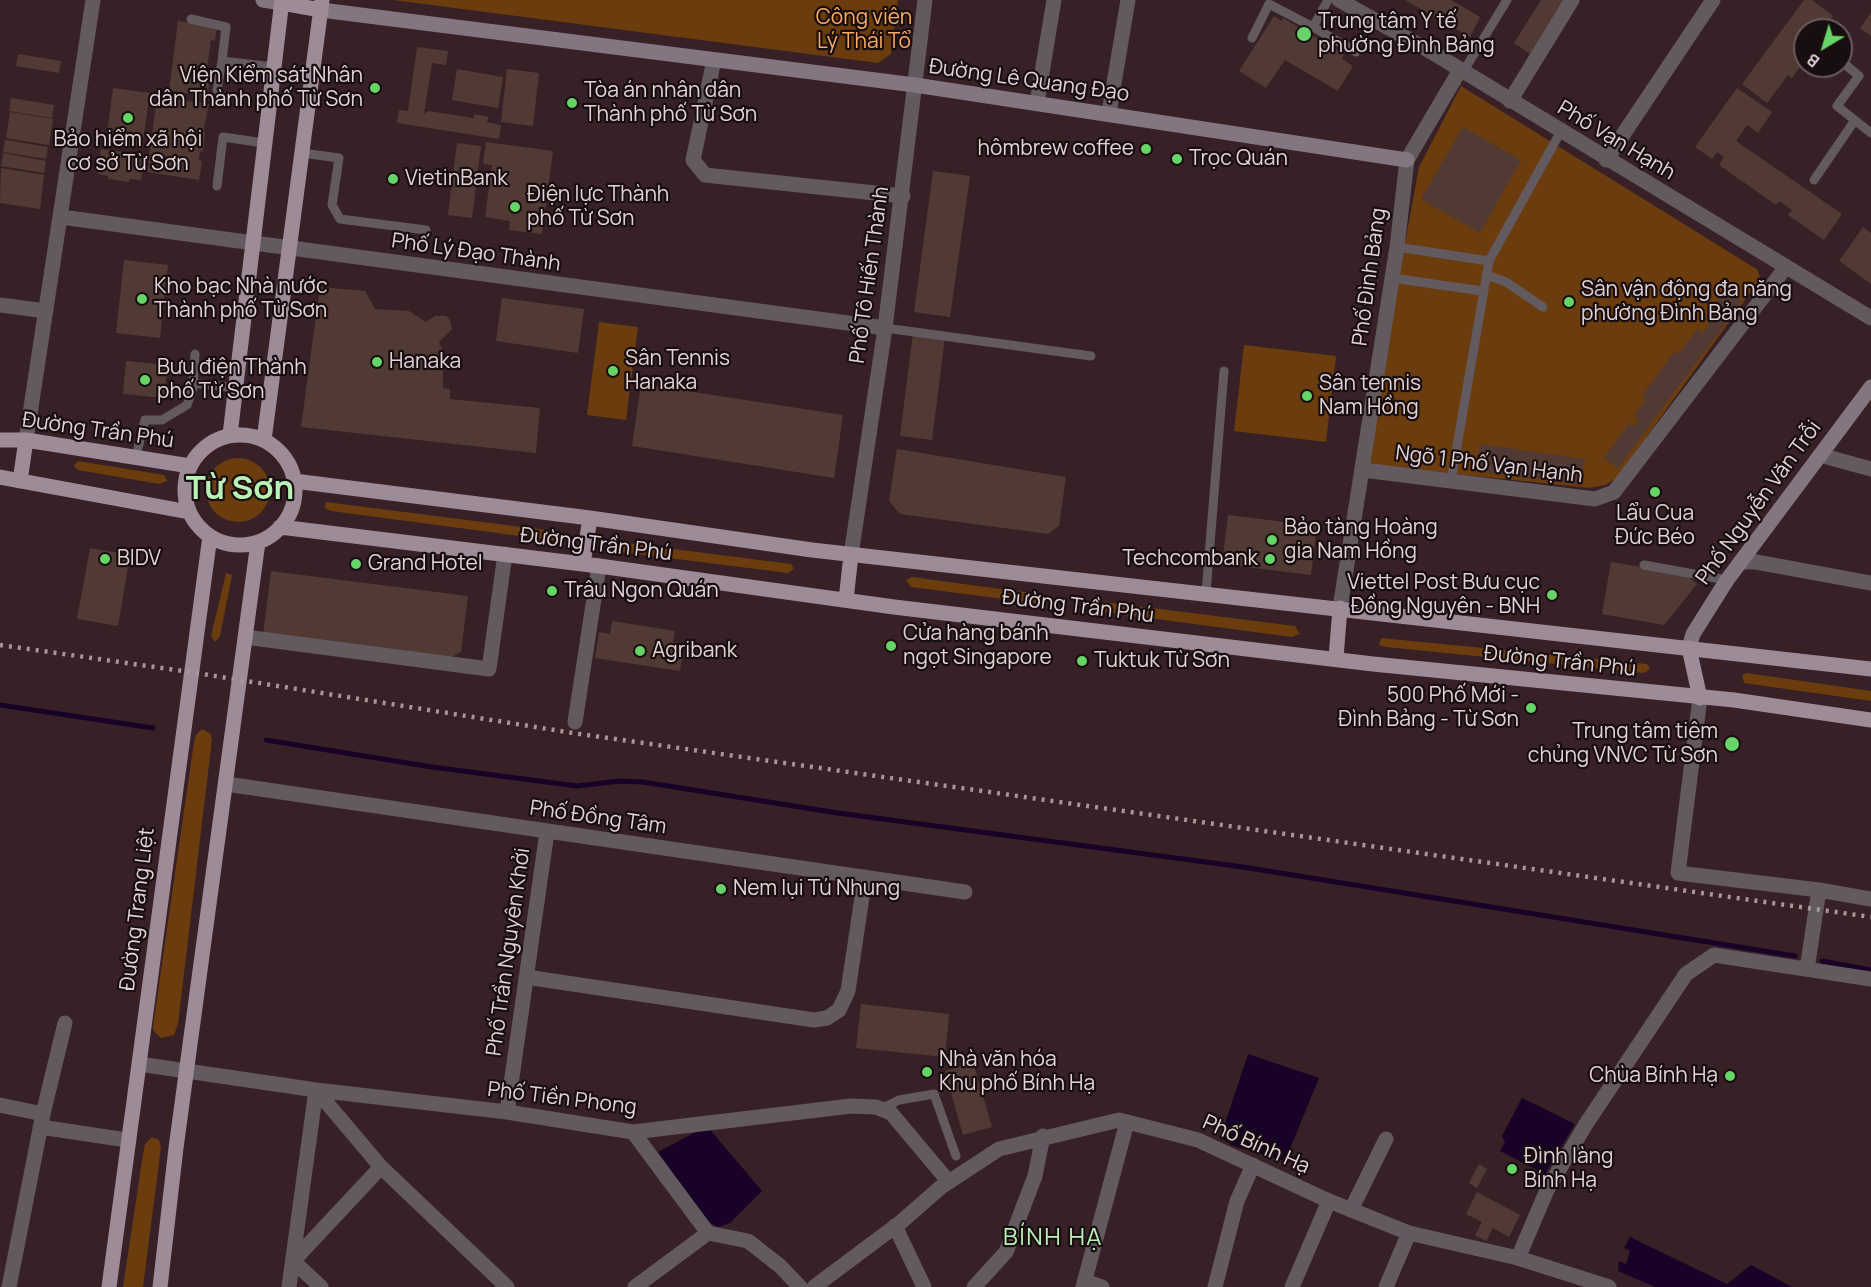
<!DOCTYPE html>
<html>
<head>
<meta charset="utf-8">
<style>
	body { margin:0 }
	#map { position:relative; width:1871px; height:1287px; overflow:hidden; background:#372126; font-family:Manrope,sans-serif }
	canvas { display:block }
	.north { position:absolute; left:1793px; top:18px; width:60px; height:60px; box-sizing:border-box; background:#180e10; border:2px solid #695c5f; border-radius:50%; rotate:218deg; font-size:16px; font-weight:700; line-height:24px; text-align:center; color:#e2d2d5 }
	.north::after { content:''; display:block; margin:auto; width:21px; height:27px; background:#66d466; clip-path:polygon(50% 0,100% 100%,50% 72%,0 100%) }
</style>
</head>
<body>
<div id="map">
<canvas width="1871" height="1287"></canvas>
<div class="north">B</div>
</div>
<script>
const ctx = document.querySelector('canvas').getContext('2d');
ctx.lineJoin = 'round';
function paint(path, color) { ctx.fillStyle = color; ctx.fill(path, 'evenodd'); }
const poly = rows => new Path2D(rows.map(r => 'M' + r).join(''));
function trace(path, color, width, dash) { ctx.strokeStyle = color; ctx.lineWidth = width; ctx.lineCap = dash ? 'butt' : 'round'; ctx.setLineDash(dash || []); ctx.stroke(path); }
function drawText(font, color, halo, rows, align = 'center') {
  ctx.font = font + ' Manrope,sans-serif'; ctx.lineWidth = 4.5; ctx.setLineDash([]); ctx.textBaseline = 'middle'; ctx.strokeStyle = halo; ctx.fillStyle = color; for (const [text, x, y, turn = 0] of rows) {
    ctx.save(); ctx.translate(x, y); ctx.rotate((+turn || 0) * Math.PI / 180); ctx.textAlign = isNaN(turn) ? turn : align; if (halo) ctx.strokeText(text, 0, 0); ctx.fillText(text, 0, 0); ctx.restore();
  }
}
paint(poly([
	[393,0,898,0,891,54,878,63],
	[1461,86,1758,270,1760,279,1617,478,1605,485,1590,488,1369,465,1390,325,1419,167],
	[599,322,638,327,626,420,587,415],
	[1244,345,1336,356,1326,442,1234,431],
	'206 490a32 32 0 1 1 64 0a32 32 0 1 1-64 0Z',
	[78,461,164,475,167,481,159,484,78,470,74,466],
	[326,502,561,532,564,537,558,541,331,511,325,508],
	[611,541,791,564,794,569,788,573,613,551,607,546],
	[226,573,232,575,231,581,220,636,215,642,211,636],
	[912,577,1045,595,1043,604,911,587,906,580],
	[1089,600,1295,626,1300,634,1292,637,1088,610],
	[1381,638,1647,664,1650,669,1644,673,1386,647,1379,645],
	[1747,673,1871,691,1871,701,1744,683,1742,675],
	[202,729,210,733,212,739,178,1024,174,1035,161,1038,153,1030,153,1026,194,742,196,735],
	[152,1137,159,1140,161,1147,143,1287,123,1287,143,1154,145,1144]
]), '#6b3c0d');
paint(poly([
	[1248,1054,1319,1078,1285,1161,1233,1146,1220,1138],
	[1522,1098,1575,1124,1545,1174,1500,1151,1505,1142,1502,1136],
	[707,1126,762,1191,730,1223,718,1227,705,1220,658,1152],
	[1630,1237,1727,1284,1751,1265,1792,1287,1655,1287,1618,1271,1619,1261,1626,1264,1630,1251,1624,1248]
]), '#190227');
trace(poly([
	[0,705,153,728],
	[266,740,432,767,577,786,620,781,643,782,838,813,1243,867,1795,956],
	[1822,961,1871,970]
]), '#190227', 5);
paint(poly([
	[1405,0,1451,0,1480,17,1470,37],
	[1541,0,1565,0,1532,55,1514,43],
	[1804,0,1812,0,1833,16,1822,30,1805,30,1805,60,1792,78,1788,75,1767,103,1742,84],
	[1871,13,1871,36,1860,28],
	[1274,16,1282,21,1283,18,1344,54,1342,59,1353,66,1338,91,1285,60,1266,88,1239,71],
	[178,21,217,27,215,41,211,40,205,83,209,83,208,96,169,91],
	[417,47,448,51,446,65,432,63,424,114,428,111,474,118,474,114,488,117,487,122,501,125,499,139,397,123,399,110,408,111],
	[18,54,61,61,59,73,16,66],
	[457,69,503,77,498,108,452,100],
	[507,69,539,73,533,126,501,122],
	[113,88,150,93,142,147,106,142],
	[1737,88,1772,112,1758,133,1747,125,1736,141,1842,214,1824,240,1788,215,1792,210,1779,201,1776,205,1719,165,1724,157,1717,152,1712,159,1695,147],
	[157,97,209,104,203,132,205,132,203,151,200,151,199,160,202,161,199,180,147,172],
	[11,98,54,105,52,118,9,111],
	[10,112,53,119,49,145,6,138],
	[1463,127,1521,160,1480,233,1421,199],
	[5,140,48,147,46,159,3,152],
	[486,142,553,151,542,234,509,230,510,221,485,217,492,165,483,164],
	[457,143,481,146,472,218,448,215],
	[101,149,144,155,141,180,129,179,129,182,108,179,108,176,98,174],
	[3,153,46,161,44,173,1,166],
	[1,168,44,175,40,209,0,203],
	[933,171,970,176,950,317,914,312],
	[1863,227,1871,233,1871,284,1839,261],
	[124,260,168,265,160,338,116,333],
	[320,287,365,291,375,309,409,311,426,322,435,316,446,316,450,320,452,329,439,342,443,351,443,388,450,389,450,399,540,408,536,453,301,427],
	[1727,289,1742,301,1618,468,1604,458,1629,423,1633,427,1639,419,1634,416,1646,399,1642,396,1675,351,1679,354,1697,329,1703,333,1710,323,1704,319],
	[502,298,584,309,578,353,496,341],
	[913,333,945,337,932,440,900,436],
	[126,361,168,365,164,398,123,394],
	[641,384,843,415,834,478,632,446],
	[1480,444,1585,459,1581,485,1476,471],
	[897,449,1066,477,1059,526,1048,534,900,514,889,501],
	[1228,515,1317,526,1311,575,1222,564],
	[90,548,130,555,118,626,77,619],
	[1611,562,1684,574,1697,584,1664,625,1602,614],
	[271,571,468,596,461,652,448,659,263,635],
	[612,621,675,631,673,642,684,644,680,671,595,658,599,632,610,634],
	[861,1004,949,1014,945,1057,856,1048],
	[973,1062,992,1127,963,1135,945,1071],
	[1479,1164,1487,1169,1477,1188,1469,1183],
	[1477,1192,1520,1215,1509,1237,1493,1228,1486,1241,1475,1235,1482,1222,1466,1214]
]), '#513a34');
trace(poly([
	[1328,0,1313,27,1356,52],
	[191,19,226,27,222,61,274,67],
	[1252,38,1269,4,1313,27],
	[1841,61,1859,76,1837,106,1871,133],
	[1463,72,1507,0],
	[217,90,222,61],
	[302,153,339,158,332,205,340,219,426,230],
	[1814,180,1855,120],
	[217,186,223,137,264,143],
	[1397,247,1489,261],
	[1486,275,1506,282,1543,307],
	[1392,278,1482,291],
	[885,328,1091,356],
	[193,383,235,388],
	[136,456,145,420,162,420,187,405,193,388,195,354],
	[1451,481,1489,261,1561,131],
	[1644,565,1727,580],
	[1206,593,1224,371],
	[881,1109,899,1100,934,1094,956,1156]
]), '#635a60', 9);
trace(poly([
	[1339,0,1435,54,1871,318],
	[714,60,693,160,705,175,903,196],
	[1510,101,1572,0],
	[1037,103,1054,0],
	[1109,113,1128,0],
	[1606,160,1713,0],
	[61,217,885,328],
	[0,305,46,311],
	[26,440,93,0],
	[1820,455,1871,469],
	[1363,470,1595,499,1614,492,1786,267],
	[1740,562,1756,562,1871,583],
	[1340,608,1397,247,1407,160,1460,70],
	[245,637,489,669,505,554],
	[1700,698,1678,873,1819,890,1807,969],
	[575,722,599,566],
	[226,784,965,892],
	[1819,890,1871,899],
	[526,977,814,1020,827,1018,839,1010,848,991,865,877],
	[139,1064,316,1090,507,1112,633,1132,851,1106,876,1107,891,1113,949,1182],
	[316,1090,381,1167,507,1287],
	[0,1105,43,1114],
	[507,1112,547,832],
	[40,1127,127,1140],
	[633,1132,708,1233],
	[1351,1210,1386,1139],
	[895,1226,924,1287],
	[1518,1258,1547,1190,1586,1124,1686,974,1714,955,1871,979],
	[1085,1281,1102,1287],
	[9,1287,43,1114,65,1023],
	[289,1287,316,1090],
	[321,1287,293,1261,381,1167],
	[974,1287,1006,1252,1035,1176,1043,1136],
	[1083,1287,1127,1122],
	[1215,1287,1237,1201,1253,1165],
	[1292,1287,1329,1201],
	[1386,1287,1409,1233]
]), '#635a60', 15);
trace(poly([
	[851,555,885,328,925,0],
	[635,1287,708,1233,748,1241,780,1266,800,1287],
	[814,1287,901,1222,941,1187,999,1149,1119,1120,1198,1140,1329,1201,1409,1233,1518,1258,1609,1287]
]), '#635a60', 15);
trace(poly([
	[263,0,282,3],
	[321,10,915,85,1407,160],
	[1689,648,1693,634,1727,580,1871,387]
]), '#847680', 15);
trace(poly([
	[282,3,321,10],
	'185 490a55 55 0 1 1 110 0a55 55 0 1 1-110 0Z',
	[230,435,282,0],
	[0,440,26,440,190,466],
	[264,440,322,0],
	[0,477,189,512],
	[20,481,26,440],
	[294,481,590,518,812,550,1871,669],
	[280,527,599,566,894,607,1373,664,1734,700,1871,720],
	[583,564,590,518],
	[846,600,851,555],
	[1689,648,1700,698],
	[1336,658,1340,608],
	[109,1287,210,536],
	[160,1287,176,1148,258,542]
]), '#9e8b98', 15);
trace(poly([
	[0,645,190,672,573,733,1871,917]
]), '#a8969a', 4.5, [3, 6]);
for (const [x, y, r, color] of [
	[1304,34,8,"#66d466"],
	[375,88,6,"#66d466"],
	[572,103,6,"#66d466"],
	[128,118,6,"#66d466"],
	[1146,149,6,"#66d466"],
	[1177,159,6,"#66d466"],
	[393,179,6,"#66d466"],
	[515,207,6,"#66d466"],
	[142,299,6,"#66d466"],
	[1569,302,6,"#66d466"],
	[377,362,6,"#66d466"],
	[613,371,6,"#66d466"],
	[145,380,6,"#66d466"],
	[1307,396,6,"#66d466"],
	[1655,492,6,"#66d466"],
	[1272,540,6,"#66d466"],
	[105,559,6,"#66d466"],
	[1270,559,6,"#66d466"],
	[356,564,6,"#66d466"],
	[552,591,6,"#66d466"],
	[1552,595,6,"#66d466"],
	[891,646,6,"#66d466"],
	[640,651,6,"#66d466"],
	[1082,661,6,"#66d466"],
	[1531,708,6,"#66d466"],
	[1732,744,8,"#66d466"],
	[721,889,6,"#66d466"],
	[927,1072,6,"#66d466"],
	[1730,1076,6,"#66d466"],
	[1512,1169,6,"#66d466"]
]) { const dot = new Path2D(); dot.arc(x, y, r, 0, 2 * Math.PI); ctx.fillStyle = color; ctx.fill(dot); trace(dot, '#180e10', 2); }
drawText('21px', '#f9aa65', '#180e10', [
	["Công viên",864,18],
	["Lý Thái Tổ",864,42]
]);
drawText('21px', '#e2d2d5', '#180e10', [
	["Trung tâm Y tế",1318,22],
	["phường Đình Bảng",1318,46],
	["Viện Kiểm sát Nhân",363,76,"right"],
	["dân Thành phố Từ Sơn",363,100,"right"],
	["Tòa án nhân dân",584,91],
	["Thành phố Từ Sơn",584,115],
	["Bảo hiểm xã hội",128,140,"center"],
	["cơ sở Từ Sơn",128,164,"center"],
	["hômbrew coffee",1134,149,"right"],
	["Trọc Quán",1189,159],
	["VietinBank",405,179],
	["Điện lực Thành",527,195],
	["phố Từ Sơn",527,219],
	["Kho bạc Nhà nước",154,287],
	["Thành phố Từ Sơn",154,311],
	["Sân vận động đa năng",1581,290],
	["phường Đình Bảng",1581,314],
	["Sân Tennis",625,359],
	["Hanaka",625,383],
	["Hanaka",389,362],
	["Bưu điện Thành",157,368],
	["phố Từ Sơn",157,392],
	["Sân tennis",1319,384],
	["Nam Hồng",1319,408],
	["Lẩu Cua",1655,514,"center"],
	["Đức Béo",1655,538,"center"],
	["Bảo tàng Hoàng",1284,528],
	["gia Nam Hồng",1284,552],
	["BIDV",117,559],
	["Techcombank",1258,559,"right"],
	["Grand Hotel",368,564],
	["Viettel Post Bưu cục",1540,583,"right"],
	["Đồng Nguyên - BNH",1540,607,"right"],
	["Trâu Ngon Quán",564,591],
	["Cửa hàng bánh",903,634],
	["ngọt Singapore",903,658],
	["Agribank",652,651],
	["Tuktuk Từ Sơn",1094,661],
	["500 Phố Mới -",1519,696,"right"],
	["Đình Bảng - Từ Sơn",1519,720,"right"],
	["Trung tâm tiêm",1718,732,"right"],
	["chủng VNVC Từ Sơn",1718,756,"right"],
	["Nem lụi Tú Nhung",733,889],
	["Nhà văn hóa",939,1060],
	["Khu phố Bính Hạ",939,1084],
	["Chùa Bính Hạ",1718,1076,"right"],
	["Đình làng",1524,1157],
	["Bính Hạ",1524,1181]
], 'left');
drawText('21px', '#e2d2d5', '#180e10', [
	["Đường Lê Quang Đạo",1029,81,8],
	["Phố Vạn Hạnh",1616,141,31],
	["Phố Lý Đạo Thành",476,253,8],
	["Phố Tô Hiến Thành",870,275,-82],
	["Phố Đình Bảng",1370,277,-82],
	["Đường Trần Phú",98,431,8],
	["Ngõ 1 Phố Vạn Hạnh",1489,465,7],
	["Phố Nguyễn Văn Trỗi",1759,503,-54],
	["Đường Trần Phú",596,545,7],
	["Đường Trần Phú",1078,607,7],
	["Đường Trần Phú",1560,662,6],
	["Phố Đồng Tâm",598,818,8],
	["Đường Trang Liệt",138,909,-83],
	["Phố Trần Nguyên Khởi",509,952,-82],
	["Phố Tiền Phong",562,1099,7],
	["Phố Bính Hạ",1256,1145,24]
]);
ctx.letterSpacing = '1.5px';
drawText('24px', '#b8f2b6', '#180e10', [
	["BÍNH HẠ",1053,1238]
]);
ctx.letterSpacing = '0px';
drawText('bold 33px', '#b8f2b6', '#180e10', [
	["Từ Sơn",240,490]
]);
</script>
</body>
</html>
